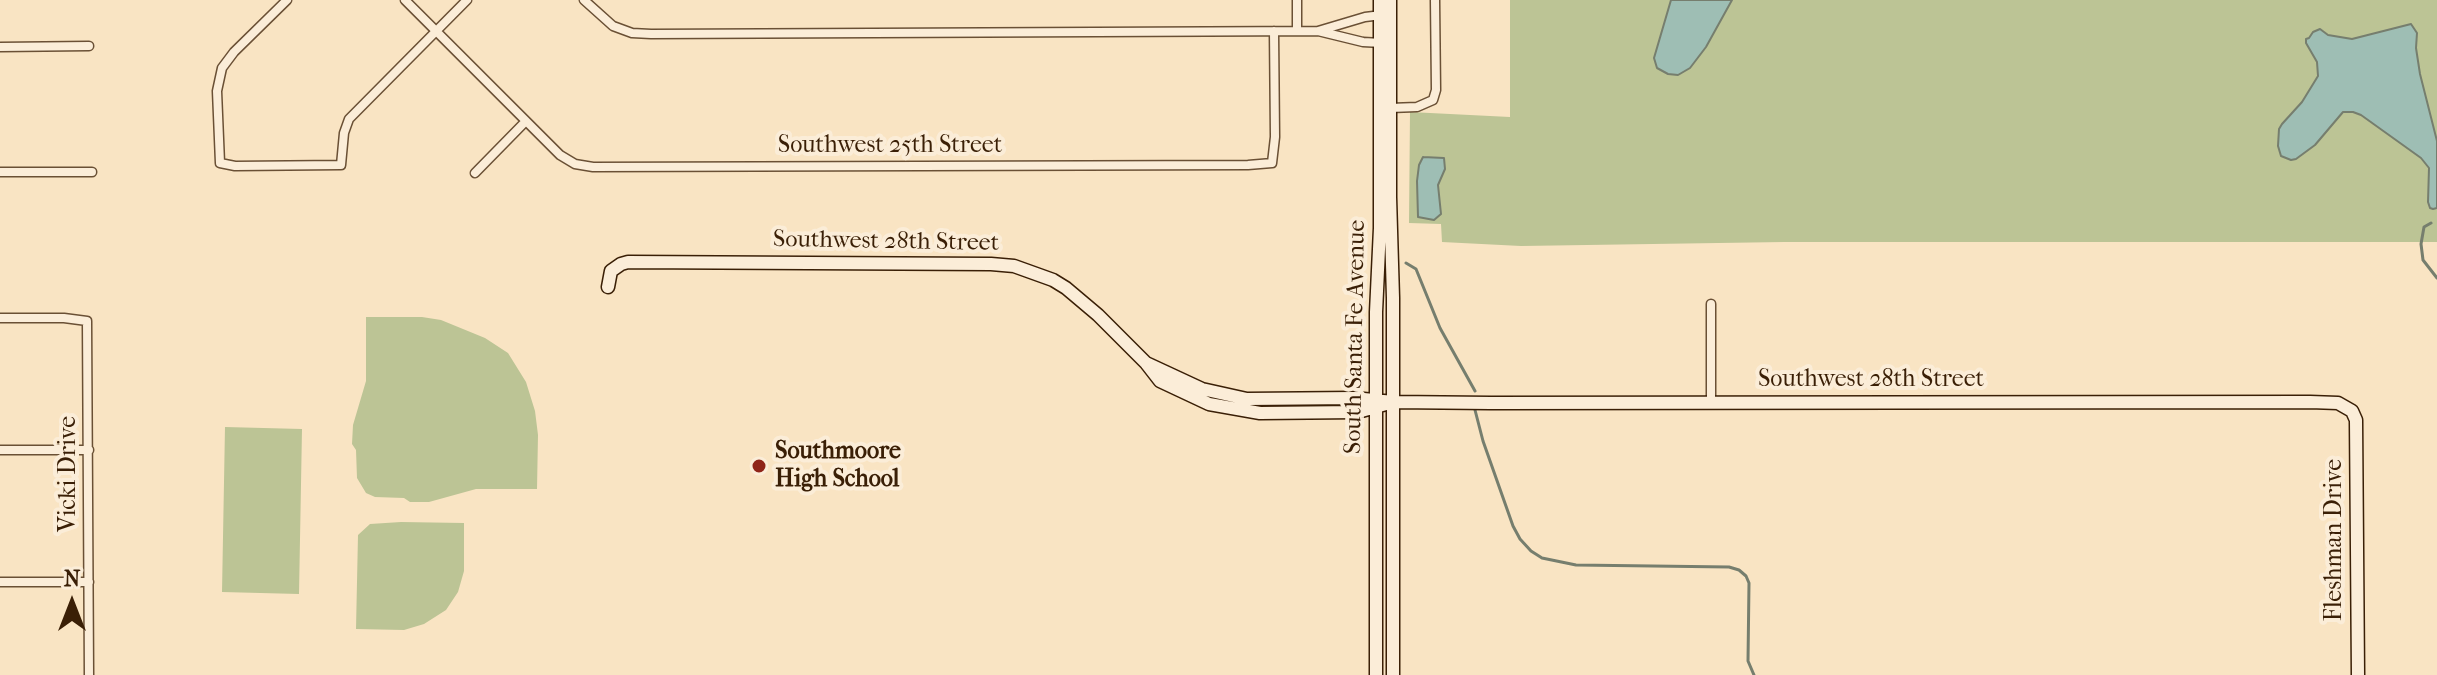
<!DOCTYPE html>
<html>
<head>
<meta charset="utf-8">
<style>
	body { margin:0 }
	#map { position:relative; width:2437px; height:675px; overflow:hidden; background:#f9e4c3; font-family:"IM FELL French Canon",serif }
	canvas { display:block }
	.north { position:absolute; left:32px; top:563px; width:80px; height:80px; -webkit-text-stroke:6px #fbedd8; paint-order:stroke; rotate:0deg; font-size:22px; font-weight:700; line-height:32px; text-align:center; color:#3a1f06 }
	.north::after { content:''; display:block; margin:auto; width:28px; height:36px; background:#3a1f06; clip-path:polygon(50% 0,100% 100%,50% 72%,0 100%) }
</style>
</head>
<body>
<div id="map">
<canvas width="2437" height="675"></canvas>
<div class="north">N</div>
</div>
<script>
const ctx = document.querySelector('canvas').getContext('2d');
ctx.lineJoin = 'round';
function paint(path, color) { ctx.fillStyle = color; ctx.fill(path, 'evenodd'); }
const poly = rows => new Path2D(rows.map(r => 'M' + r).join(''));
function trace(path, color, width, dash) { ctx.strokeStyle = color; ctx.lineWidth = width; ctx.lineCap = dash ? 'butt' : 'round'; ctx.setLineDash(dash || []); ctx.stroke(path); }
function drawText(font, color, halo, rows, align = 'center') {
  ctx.font = font + ' "IM FELL French Canon",serif'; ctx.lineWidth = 8; ctx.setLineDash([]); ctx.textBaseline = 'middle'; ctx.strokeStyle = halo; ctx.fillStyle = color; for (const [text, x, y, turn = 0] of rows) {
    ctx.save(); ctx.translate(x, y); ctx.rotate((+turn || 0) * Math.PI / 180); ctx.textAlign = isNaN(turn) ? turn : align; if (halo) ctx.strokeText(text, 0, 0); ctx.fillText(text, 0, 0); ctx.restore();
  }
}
paint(poly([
	[1510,0,2437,0,2437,242,1784,242,1521,246,1442,242,1441,224,1409,223,1410,112,1510,117],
	[366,317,422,317,441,320,485,338,508,353,526,382,535,411,538,435,537,489,476,489,429,502,410,502,404,498,375,497,366,493,357,478,356,450,352,444,353,425,366,381],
	[225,427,302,429,299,594,222,592],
	[401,522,464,523,464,571,458,592,446,610,424,624,404,630,356,629,358,535,370,524]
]), '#bcc495');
const water = poly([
	[1671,0,1732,0,1706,47,1690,68,1678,75,1668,74,1657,68,1654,58,1671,0],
	[2411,24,2417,33,2416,48,2420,74,2437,141,2437,208,2433,209,2430,208,2428,202,2429,168,2421,158,2361,115,2353,112,2343,112,2315,145,2296,159,2291,160,2281,156,2278,146,2279,129,2282,124,2302,102,2318,76,2317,62,2306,43,2306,39,2309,38,2313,32,2320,29,2328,35,2352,39,2411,24],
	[1423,157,1444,158,1445,169,1438,185,1441,214,1434,220,1418,217,1417,181,1419,165,1423,157]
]);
paint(water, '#9ebeb4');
trace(water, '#767e6e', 2);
trace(poly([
	[2431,223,2424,227,2421,244,2423,260,2437,278],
	[1406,263,1416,269,1440,328,1475,391],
	[1475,410,1483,441,1513,526,1520,539,1531,551,1542,558,1576,565,1729,567,1739,570,1746,576,1749,583,1748,661,1754,675]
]), '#767e6e', 3);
const street = poly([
	[287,0,234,52,222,68,217,91,220,163,235,166,341,165,344,133,349,119,467,0],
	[405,0,560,155,575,164,593,167,1248,165,1272,163,1275,137,1274,31],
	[584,0,613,26,632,33,651,34,1318,31,1363,42,1382,43],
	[1297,31,1297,0],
	[1318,31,1365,17,1382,15],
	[0,47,89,46],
	[1390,108,1417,107,1433,100,1436,90,1435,0],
	[0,172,92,172],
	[475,173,525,122],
	[1711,304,1711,402],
	[0,318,64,318,87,321,89,675],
	[0,450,89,450],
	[0,582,89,582]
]);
const secondary = poly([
	[1390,0,1390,197,1393,298,1393,675],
	[608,287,611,271,621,264,628,262,991,264,1014,266,1053,280,1066,288,1098,315,1146,363,1160,381,1209,404,1260,413,1358,412,1386,404],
	[1146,363,1202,389,1247,399,1354,398,1393,402,1491,403,2310,402,2338,403,2352,411,2356,420,2358,675],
	[1376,675,1376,312,1380,228,1380,0]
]);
trace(street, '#6a5035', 11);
trace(secondary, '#3a1f06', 15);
trace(street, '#fbedd8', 8);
trace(secondary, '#fbedd8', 12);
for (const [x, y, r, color] of [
	[759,466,8,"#8f2418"]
]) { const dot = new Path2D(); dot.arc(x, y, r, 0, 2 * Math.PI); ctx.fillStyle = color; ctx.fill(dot); trace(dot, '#fbedd8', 3); }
drawText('24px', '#3a1f06', '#fbedd8', [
	["Southwest 25th Street",890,146],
	["Southwest 28th Street",886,242,1],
	["South Santa Fe Avenue",1356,337,-89],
	["Southwest 28th Street",1871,380],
	["Vicki Drive",69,474,-90],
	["Fleshman Drive",2335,540,-90]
]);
drawText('bold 24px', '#3a1f06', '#fbedd8', [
	["Southmoore",775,452],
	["High School",775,480]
], 'left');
</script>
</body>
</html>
